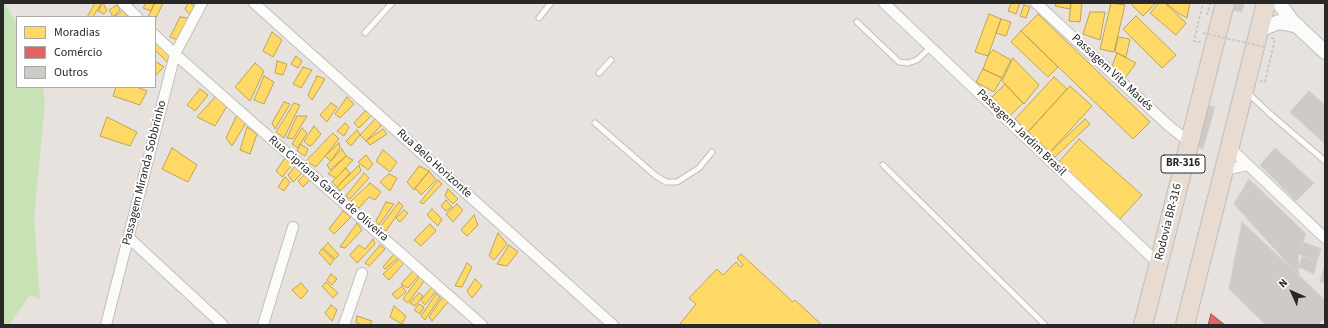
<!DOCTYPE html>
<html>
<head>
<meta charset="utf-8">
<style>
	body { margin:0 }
	#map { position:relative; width:1328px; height:328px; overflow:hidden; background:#e7e2dd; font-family:"Source Sans 3",sans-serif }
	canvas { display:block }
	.frame { position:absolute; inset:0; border:4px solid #282828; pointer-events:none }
	.legend { position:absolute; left:16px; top:16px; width:140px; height:72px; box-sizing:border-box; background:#fff; border:1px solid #a9a9a9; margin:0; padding:5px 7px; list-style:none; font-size:12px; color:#282828 }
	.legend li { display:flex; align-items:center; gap:8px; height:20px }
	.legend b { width:20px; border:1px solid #a9a9a9 }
	.north { position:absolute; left:1272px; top:272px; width:40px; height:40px; -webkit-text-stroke:3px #fff; paint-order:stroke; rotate:315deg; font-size:11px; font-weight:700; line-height:16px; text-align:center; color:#282828 }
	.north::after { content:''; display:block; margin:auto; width:14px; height:18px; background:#282828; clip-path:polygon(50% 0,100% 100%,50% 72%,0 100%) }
</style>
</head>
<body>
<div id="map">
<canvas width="1328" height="328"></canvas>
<div class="frame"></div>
<ul class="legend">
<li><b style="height:11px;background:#ffd966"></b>Moradias</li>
<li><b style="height:11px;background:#e06666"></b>Comércio</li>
<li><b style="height:11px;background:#cecbc7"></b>Outros</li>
</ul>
<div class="north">N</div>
</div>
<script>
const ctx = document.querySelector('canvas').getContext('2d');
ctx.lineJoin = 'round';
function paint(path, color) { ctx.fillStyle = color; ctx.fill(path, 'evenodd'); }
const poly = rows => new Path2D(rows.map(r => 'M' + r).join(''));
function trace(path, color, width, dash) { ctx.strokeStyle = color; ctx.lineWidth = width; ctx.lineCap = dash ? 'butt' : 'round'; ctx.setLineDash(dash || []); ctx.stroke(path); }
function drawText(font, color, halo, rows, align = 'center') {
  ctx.font = font + ' "Source Sans 3",sans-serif'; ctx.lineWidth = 4; ctx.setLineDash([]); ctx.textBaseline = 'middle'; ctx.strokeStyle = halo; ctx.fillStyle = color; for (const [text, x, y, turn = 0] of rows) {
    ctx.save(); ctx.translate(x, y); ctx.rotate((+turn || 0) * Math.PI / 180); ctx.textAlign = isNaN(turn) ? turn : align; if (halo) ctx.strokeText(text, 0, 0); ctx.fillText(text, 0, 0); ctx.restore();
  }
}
paint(poly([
	[3,3,5,3,17,25,17,87,43,87,45,103,34,218,40,299,30,295,9,325,3,325]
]), '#c7e3b5');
const homes = poly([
	[95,3,99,3,101,4,93,17,87,17,95,3],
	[103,3,107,10,104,14,98,11,103,3],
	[146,3,154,3,151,11,143,8,146,3],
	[155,3,163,3,155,20,155,17,148,17,155,3],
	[188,3,190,3,194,6,190,15,185,9,188,3],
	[1011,3,1020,3,1016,14,1008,11,1011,3],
	[1056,3,1071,3,1070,9,1055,6,1056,3],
	[1071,3,1082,3,1080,22,1069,21,1071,3],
	[1111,3,1125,5,1114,52,1100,49,1111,3],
	[1130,3,1156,3,1143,16,1130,3],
	[1159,3,1165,3,1186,23,1176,35,1150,13,1159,3],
	[1166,3,1190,3,1187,18,1178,13,1166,3],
	[117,5,120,10,113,17,109,10,117,5],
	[1024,5,1030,7,1026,18,1020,16,1024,5],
	[123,10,128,17,114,17,123,10],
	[1090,12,1105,12,1100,40,1083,34,1090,12],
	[989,14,1001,19,988,56,975,52,989,14],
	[1038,14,1150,122,1133,139,1021,31,1038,14],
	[1136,16,1176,55,1162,68,1123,29,1136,16],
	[180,17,189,18,178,40,170,37,180,17],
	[1001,19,1011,22,1006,36,996,33,1001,19],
	[1021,31,1058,67,1048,77,1011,42,1021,31],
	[272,32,282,40,273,57,263,51,272,32],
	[1118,37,1130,39,1126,57,1115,52,1118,37],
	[155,40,173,55,169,64,155,50,155,40],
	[993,50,1011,60,1002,78,983,69,988,56,993,50],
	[1117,53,1136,63,1125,78,1112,66,1117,53],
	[296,56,302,61,298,68,291,64,296,56],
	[1013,58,1039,85,1024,104,1002,81,1013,58],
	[155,61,164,67,155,76,155,61],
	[277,61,287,64,283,75,275,73,277,61],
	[255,63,264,71,250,101,235,87,255,63],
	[303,67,312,70,301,88,293,84,303,67],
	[983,69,1002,78,994,92,976,82,983,69],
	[264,76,274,82,264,104,254,100,264,76],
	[317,76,325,79,312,100,308,95,317,76],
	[1054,77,1067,89,1028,132,1015,119,1054,77],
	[1005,84,1023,103,1010,116,992,97,1005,84],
	[1070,86,1092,106,1050,152,1028,132,1070,86],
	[116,87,137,87,147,91,140,105,113,96,116,87],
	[200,89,208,95,195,111,187,105,200,89],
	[216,96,227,106,215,126,197,117,216,96],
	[347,97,354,104,340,118,335,114,347,97],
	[284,102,290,104,275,129,272,123,284,102],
	[294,103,300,105,284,138,276,132,294,103],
	[331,103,337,107,327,122,320,115,331,103],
	[365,111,372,115,359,128,354,123,365,111],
	[237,115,247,121,232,146,226,138,237,115],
	[297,116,307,116,293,139,287,138,297,116],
	[107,117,137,132,130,146,100,136,107,117],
	[376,118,381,126,366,141,360,135,376,118],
	[1085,119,1090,124,1055,157,1050,152,1085,119],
	[345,123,349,127,344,136,337,131,345,123],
	[314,126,321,134,312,145,309,146,304,141,314,126],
	[247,127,257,134,250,154,240,150,247,127],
	[302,128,307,133,298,148,292,144,302,128],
	[383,129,387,134,370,145,366,141,383,129],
	[357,130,360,135,351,146,346,141,357,130],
	[333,133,339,139,316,167,306,161,333,133],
	[1079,139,1142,195,1119,220,1058,163,1079,139],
	[339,143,340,148,331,161,325,156,339,143],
	[300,144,308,149,305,156,297,151,300,144],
	[172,148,197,165,188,182,162,169,172,148],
	[342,149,346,156,330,170,327,165,342,149],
	[383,150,397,162,390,172,376,161,383,150],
	[366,155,373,164,368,170,358,162,366,155],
	[346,156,353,160,336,178,328,174,346,156],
	[285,158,293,164,282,177,276,171,285,158],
	[296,165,303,172,293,182,288,175,296,165],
	[359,165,361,171,340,191,337,187,359,165],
	[419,166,429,171,414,190,407,182,419,166],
	[346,168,350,173,337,187,332,182,346,168],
	[429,171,436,180,421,195,415,188,429,171],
	[364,173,369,178,350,199,346,196,364,173],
	[305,174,311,179,303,187,298,181,305,174],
	[389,174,397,178,390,191,380,182,389,174],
	[285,177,290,182,284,191,278,187,285,177],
	[438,180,442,184,423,204,420,202,438,180],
	[370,183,381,192,375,200,369,197,359,208,351,201,370,183],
	[448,189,458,199,453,204,445,196,448,189],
	[446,200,452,207,446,211,441,206,446,200],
	[386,202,394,204,379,225,376,221,386,202],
	[399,202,403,206,386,231,380,227,399,202],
	[457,204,463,210,453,222,446,214,457,204],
	[432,209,442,219,438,226,427,215,432,209],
	[404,210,408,213,400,222,396,218,404,210],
	[343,211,351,217,334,234,329,229,343,211],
	[474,215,478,225,467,236,461,230,474,215],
	[357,223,362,230,345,248,340,247,357,223],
	[430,224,436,231,421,246,414,240,430,224],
	[498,233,507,244,494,260,489,256,498,233],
	[373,239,375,244,357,263,350,255,359,245,365,249,373,239],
	[328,243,339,255,335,259,323,248,328,243],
	[380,245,385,249,369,266,365,263,380,245],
	[509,245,518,252,507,266,497,264,509,245],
	[322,249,334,260,330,265,319,253,322,249],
	[394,254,398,258,385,269,383,267,394,254],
	[741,254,793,302,795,300,822,325,679,325,696,304,689,298,717,269,723,275,736,262,741,267,743,265,737,258,741,254],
	[400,258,404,263,389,280,383,274,400,258],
	[467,263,472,267,462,287,455,286,467,263],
	[413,271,418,276,408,288,401,284,413,271],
	[331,274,337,279,332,285,327,280,331,274],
	[420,276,425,280,408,303,403,299,420,276],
	[475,279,482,286,472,298,467,291,475,279],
	[326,282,338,293,333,298,322,286,326,282],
	[301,283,308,291,301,299,292,290,301,283],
	[402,286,406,292,397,299,392,294,402,286],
	[432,287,436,291,425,305,421,300,432,287],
	[419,293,423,296,415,306,410,303,419,293],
	[436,294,440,297,425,320,421,316,436,294],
	[443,296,448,302,432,321,429,317,443,296],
	[419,304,424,307,420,314,414,310,419,304],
	[331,305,337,310,332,321,325,313,331,305],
	[394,306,406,316,402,324,390,317,394,306],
	[357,316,372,321,370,325,362,325,356,322,357,316]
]);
paint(homes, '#ffd966');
trace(homes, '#bea453', 1);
const shops = poly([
	[1211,314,1225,325,1208,325,1211,314]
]);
paint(shops, '#e06666');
trace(shops, '#a95353', 1);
const building = poly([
	[1232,3,1244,3,1242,12,1231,10,1232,3],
	[1309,91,1325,105,1325,144,1290,112,1309,91],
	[1202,104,1215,107,1203,149,1191,145,1202,104],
	[1275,148,1314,183,1296,201,1260,165,1275,148],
	[1249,179,1306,234,1298,254,1299,276,1234,204,1249,179],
	[1242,222,1325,300,1325,317,1318,325,1266,325,1229,289,1242,222],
	[1303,242,1321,249,1317,261,1298,254,1303,242],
	[1302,257,1317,261,1314,274,1299,267,1302,257],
	[1325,264,1325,283,1320,282,1325,264]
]);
paint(building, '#cecbc7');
trace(building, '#d2cec9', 1);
const lane = poly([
	[539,18,550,4],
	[857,22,899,62,908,63,917,60,931,47],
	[365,33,392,3],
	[599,73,611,60],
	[1248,93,1269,113,1325,161],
	[595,123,656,176,666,182,677,182,699,168,712,152],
	[883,165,1045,325]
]);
const street = poly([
	[123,3,137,17],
	[254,3,613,325],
	[884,3,1158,263],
	[1036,3,1169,126,1183,137,1190,139],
	[155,35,175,54,482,325],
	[1229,147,1325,238],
	[1224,170,1248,165],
	[129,238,223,325],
	[106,325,175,54,202,3],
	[263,325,293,227],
	[344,325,362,273]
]);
const secondary = poly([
	[1279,3,1292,21,1325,52],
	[1258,32,1266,27,1279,22,1285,23,1298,26]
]);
const highway = poly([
	[1143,325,1225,3],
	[1185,325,1266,3]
]);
trace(lane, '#c0bebf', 7);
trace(street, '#c0bebf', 12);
trace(secondary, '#c0bebf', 16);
trace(highway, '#bfbdbc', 20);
trace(poly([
	[1207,15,1210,3],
	[1201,42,1194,41,1203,3],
	[1260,81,1265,82,1275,39,1272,38]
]), '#c3c2c2', 1.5, [3, 2]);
trace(lane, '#fbfbfa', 5);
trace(street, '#fbfbfa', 10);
trace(secondary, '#fbfbfa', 14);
trace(highway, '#e8dcd2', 18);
trace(poly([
	[1203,33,1265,47]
]), '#c3c2c2', 1.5, [3, 2]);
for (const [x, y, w] of [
	[1183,164,44]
]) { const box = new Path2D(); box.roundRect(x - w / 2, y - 9, w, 18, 3); ctx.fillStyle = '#fff'; ctx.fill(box); trace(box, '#282828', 1); }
drawText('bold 11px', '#282828', null, [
	["BR-316",1183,164]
]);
drawText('12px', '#282828', '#fff', [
	["Passagem Vita Maués",1112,73,43],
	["Passagem Jardim Brasil",1021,133,44],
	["Rua Belo Horizonte",434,164,42],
	["Passagem Miranda Sobbrinho",145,173,-76],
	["Rua Cipriana Garcia de Oliveira",328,189,41],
	["Rodovia BR-316",1169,222,-76]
]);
</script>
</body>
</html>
